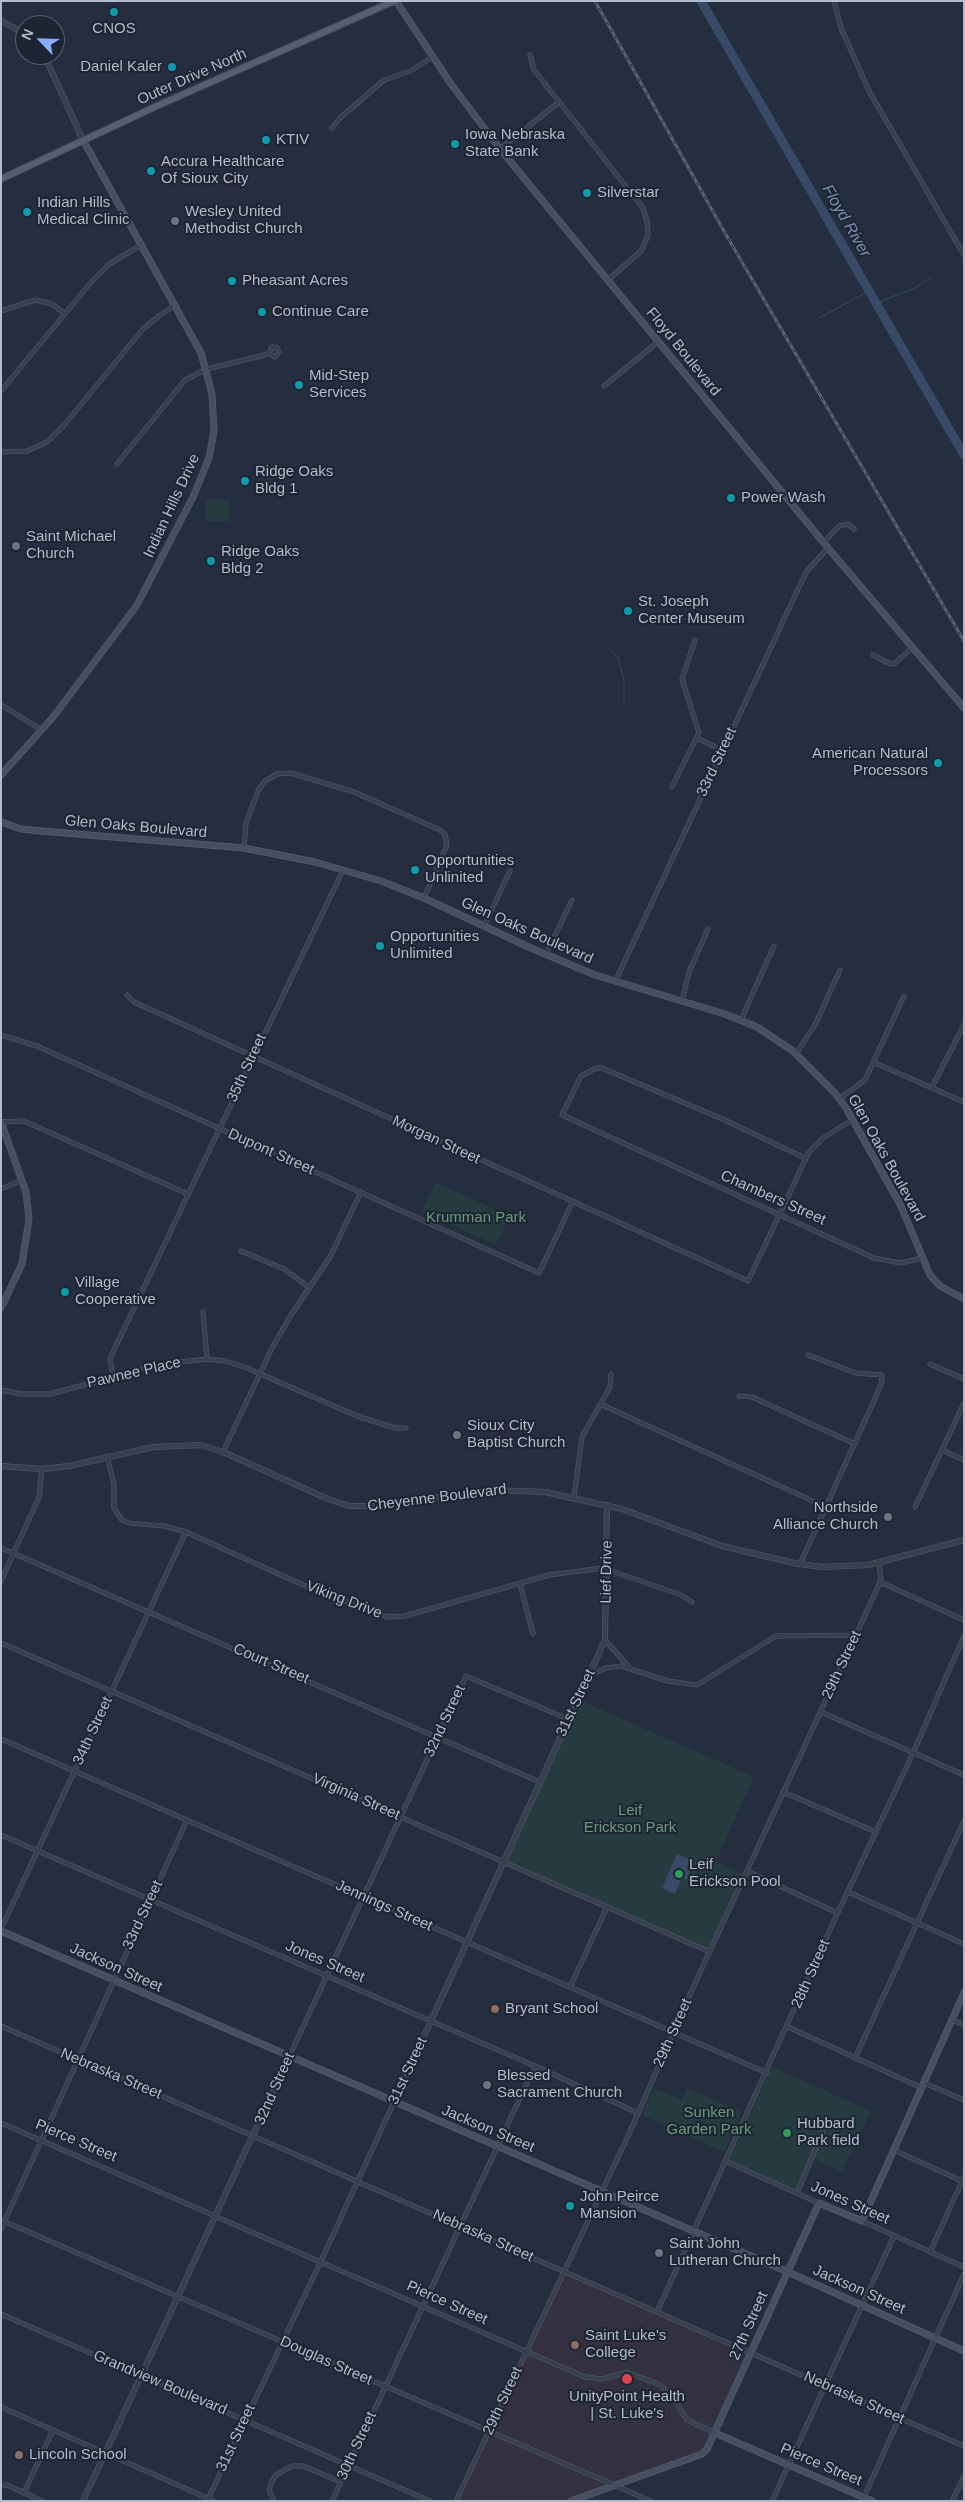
<!DOCTYPE html>
<html>
<head>
<meta charset="utf-8">
<style>
	body { margin:0 }
	#map { position:relative; width:965px; height:2502px; overflow:hidden; background:#242e3f; font-family:Arial,sans-serif }
	canvas { display:block }
	.frame { position:absolute; inset:0; border:2px solid #b4bbca; pointer-events:none }
	.north { position:absolute; left:15px; top:15px; width:50px; height:50px; box-sizing:border-box; background:#1d2534; border:1px solid #596170; border-radius:50%; rotate:294deg; font-size:14px; font-weight:700; line-height:20px; text-align:center; color:#b4bbca }
	.north::after { content:''; display:block; margin:auto; width:18px; height:22px; background:#89adfa; clip-path:polygon(50% 0,100% 100%,50% 72%,0 100%) }
</style>
</head>
<body>
<div id="map">
<canvas width="965" height="2502"></canvas>
<div class="frame"></div>
<div class="north">N</div>
</div>
<script>
const ctx = document.querySelector('canvas').getContext('2d');
ctx.lineJoin = 'round';
function paint(path, color) { ctx.fillStyle = color; ctx.fill(path, 'evenodd'); }
const poly = rows => new Path2D(rows.map(r => 'M' + r).join(''));
function trace(path, color, width, dash) { ctx.strokeStyle = color; ctx.lineWidth = width; ctx.lineCap = dash ? 'butt' : 'round'; ctx.setLineDash(dash || []); ctx.stroke(path); }
function drawText(font, color, halo, rows, align = 'center') {
  ctx.font = font + ' Arial,sans-serif'; ctx.lineWidth = 4; ctx.setLineDash([]); ctx.textBaseline = 'middle'; ctx.strokeStyle = halo; ctx.fillStyle = color; for (const [text, x, y, turn = 0] of rows) {
    ctx.save(); ctx.translate(x, y); ctx.rotate((+turn || 0) * Math.PI / 180); ctx.textAlign = isNaN(turn) ? turn : align; if (halo) ctx.strokeText(text, 0, 0); ctx.fillText(text, 0, 0); ctx.restore();
  }
}
paint(poly([
	[563,2271,751,2353,702,2454,571,2501,456,2501]
]), '#333040');
paint(poly([
	[206,499,229,499,230,521,206,521],
	[435,1182,509,1216,496,1245,422,1211],
	[577,1699,754,1777,716,1861,745,1875,710,1952,503,1861],
	[772,2067,871,2111,842,2172,811,2158,796,2191,729,2161],
	[654,2088,681,2100,687,2088,742,2112,724,2152,642,2115]
]), '#263b40');
paint(poly([
	[677,1854,690,1860,686,1868,691,1870,686,1880,682,1878,675,1894,662,1888]
]), '#394a68');
trace(poly([
	[876,303,915,288,930,278],
	[819,318,869,291],
	[611,650,618,658,624,680,624,702]
]), '#394a68', 1);
trace(poly([
	[701,1,964,455]
]), '#394a68', 9);
const minor = poly([
	[834,1,841,28,869,91,964,255],
	[530,55,534,70,643,208,647,221,648,236,641,251,608,280],
	[332,128,340,118,384,80,411,71,432,57],
	[500,149,559,102],
	[1,311,35,300,52,304,64,313],
	[604,386,659,341],
	[1,391,93,280,108,265,141,245],
	[1,452,27,451,47,442,65,424,143,329,160,315,176,305],
	[117,464,185,380,207,369,269,354,275,357,279,352,277,348,272,347,269,354],
	[824,542,839,526,848,524,854,529],
	[873,655,886,662,894,664,913,647],
	[1,705,42,730],
	[697,738,722,750],
	[672,787,699,733,682,679,695,640],
	[244,848,246,823,259,789,265,781,277,774,291,773,354,792,440,830,445,834,447,845,424,898],
	[484,926,510,871],
	[546,954,572,900],
	[615,982,799,587,807,571,828,548],
	[127,995,134,1002,748,1281,809,1152,823,1138,852,1120],
	[682,1001,689,972,708,929],
	[741,1020,774,946],
	[1,1035,37,1046,539,1273,573,1201],
	[796,1054,815,1025,840,970],
	[873,1062,964,1102],
	[932,1087,964,1025],
	[839,1099,865,1080,904,996],
	[1,1122,24,1121,188,1194],
	[805,1158,720,1118,602,1068,596,1068,581,1076,562,1115,874,1258,901,1263,922,1258],
	[1,1189,22,1180],
	[241,1251,284,1269,310,1288],
	[203,1312,207,1359],
	[930,1364,964,1379],
	[113,1376,110,1360,114,1350,343,870],
	[1,1390,22,1394,50,1394,163,1364,207,1359,226,1361,247,1368,357,1416,395,1428,406,1428],
	[739,1396,752,1397,855,1444],
	[600,1404,826,1507],
	[942,1450,964,1460],
	[223,1452,272,1348,291,1315,330,1257,361,1192],
	[107,1456,114,1485,114,1508,122,1520,129,1523,164,1526,186,1532,301,1584,387,1617,405,1616,549,1575,603,1568,681,1595,692,1602],
	[574,1497,582,1437,610,1387,611,1374],
	[915,1507,964,1403],
	[1,1548,540,1782],
	[800,1564,881,1385,882,1375,856,1373,808,1355],
	[1,1581,39,1497,42,1469],
	[880,1582,964,1620],
	[520,1584,533,1634],
	[605,1640,628,1666],
	[1,1643,710,1952],
	[590,1675,606,1668,621,1666,668,1681,697,1685,776,1636,856,1635],
	[821,1712,964,1775],
	[1,1739,767,2073],
	[783,1792,876,1832],
	[1,1835,535,2066,638,2113],
	[747,1871,838,1913],
	[848,1892,964,1944],
	[1,1929,186,1532],
	[570,1987,607,1907],
	[952,2020,964,2025],
	[1,2026,964,2446],
	[788,2027,922,2088],
	[289,2057,466,1676,568,1719],
	[855,2058,964,1821],
	[924,2083,964,2100],
	[1,2123,585,2377,602,2379,627,2372,658,2384,670,2392,687,2420,715,2433],
	[894,2150,964,2182],
	[727,2162,819,2203],
	[797,2193,823,2131],
	[1,2220,651,2501],
	[862,2221,964,2267],
	[1,2229,187,1820],
	[930,2252,964,2177],
	[657,2312,832,1925,913,1753,964,1636],
	[1,2314,430,2501],
	[1,2407,214,2501],
	[1,2485,7,2485,42,2501],
	[24,2493,53,2430],
	[864,2497,964,2274],
	[207,2501,321,2261,394,2102],
	[274,2501,269,2490,272,2481,276,2475,292,2466,303,2466,341,2482],
	[332,2501,535,2066],
	[456,2501,629,2134,691,1992,856,1635,881,1580,879,1563],
	[772,2501,894,2236],
	[952,2501,964,2476]
]);
const tertiary = poly([
	[1,21,25,34],
	[44,55,83,140],
	[1,1466,42,1469,69,1466,153,1447,201,1445,223,1452,328,1499,349,1506,374,1506,489,1490,545,1492,622,1509,722,1546,794,1563,821,1567,868,1565,964,1540],
	[394,2102,605,1640,607,1505],
	[83,2501,289,2057]
]);
const secondary = poly([
	[396,1,451,84,500,149,828,548,964,708],
	[1,775,54,716,137,605,193,497,209,458,214,431,212,394,201,353,83,140],
	[1,822,21,829,41,831,244,848,315,862,381,881,424,898,533,949,595,975,725,1014,757,1027,793,1051,835,1093,846,1108,901,1206,930,1275,940,1286,964,1299],
	[1,1122,26,1192,29,1219,22,1264,1,1308],
	[1,1931,788,2272,964,2351],
	[715,2433,872,2501],
	[571,2501,702,2454,707,2449,819,2203,862,2221,964,1993]
]);
const primary = poly([
	[1,179,159,105,394,1]
]);
trace(minor, '#565e6d', 5);
trace(tertiary, '#565e6d', 6);
trace(secondary, '#565e6d', 7);
trace(primary, '#414958', 8);
trace(minor, '#38404f', 4);
trace(tertiary, '#38404f', 5);
trace(secondary, '#464f62', 5.5);
trace(primary, '#565f6f', 6);
const rail = poly([
	[595,1,725,233,964,641]
]);
trace(rail, '#5a6476', 3);
trace(rail, '#1d2534', 1, [4]);
for (const [x, y, r, color] of [
	[114,12,5,"#0f9aa8"],
	[172,67,5,"#0f9aa8"],
	[266,140,5,"#0f9aa8"],
	[455,144,5,"#0f9aa8"],
	[151,171,5,"#0f9aa8"],
	[587,193,5,"#0f9aa8"],
	[27,212,5,"#0f9aa8"],
	[175,221,5,"#6b7280"],
	[232,281,5,"#0f9aa8"],
	[262,312,5,"#0f9aa8"],
	[299,385,5,"#0f9aa8"],
	[245,481,5,"#0f9aa8"],
	[731,498,5,"#0f9aa8"],
	[16,546,5,"#6b7280"],
	[211,561,5,"#0f9aa8"],
	[628,611,5,"#0f9aa8"],
	[938,763,5,"#0f9aa8"],
	[415,870,5,"#0f9aa8"],
	[380,946,5,"#0f9aa8"],
	[65,1292,5,"#0f9aa8"],
	[457,1435,5,"#6b7280"],
	[888,1517,5,"#6b7280"],
	[679,1874,5,"#2e9e5b"],
	[495,2009,5,"#8d6e63"],
	[487,2085,5,"#6b7280"],
	[787,2133,5,"#2e9e5b"],
	[570,2206,5,"#0f9aa8"],
	[659,2253,5,"#6b7280"],
	[575,2345,5,"#8d6e63"],
	[627,2379,6,"#e0444e"],
	[19,2455,5,"#8d6e63"]
]) { const dot = new Path2D(); dot.arc(x, y, r, 0, 2 * Math.PI); ctx.fillStyle = color; ctx.fill(dot); trace(dot, '#1d2534', 2); }
drawText('15px', '#b4bbca', '#1d2534', [
	["CNOS",114,29,"center"],
	["Daniel Kaler",162,67,"right"],
	["Iowa Nebraska",465,135],
	["State Bank",465,152],
	["KTIV",276,140],
	["Accura Healthcare",161,162],
	["Of Sioux City",161,179],
	["Silverstar",597,193],
	["Indian Hills",37,203],
	["Medical Clinic",37,220],
	["Wesley United",185,212],
	["Methodist Church",185,229],
	["Pheasant Acres",242,281],
	["Continue Care",272,312],
	["Mid-Step",309,376],
	["Services",309,393],
	["Ridge Oaks",255,472],
	["Bldg 1",255,489],
	["Power Wash",741,498],
	["Saint Michael",26,537],
	["Church",26,554],
	["Ridge Oaks",221,552],
	["Bldg 2",221,569],
	["St. Joseph",638,602],
	["Center Museum",638,619],
	["American Natural",928,754,"right"],
	["Processors",928,771,"right"],
	["Opportunities",425,861],
	["Unlinited",425,878],
	["Opportunities",390,937],
	["Unlimited",390,954],
	["Village",75,1283],
	["Cooperative",75,1300],
	["Sioux City",467,1426],
	["Baptist Church",467,1443],
	["Northside",878,1508,"right"],
	["Alliance Church",878,1525,"right"],
	["Leif",689,1865],
	["Erickson Pool",689,1882],
	["Bryant School",505,2009],
	["Blessed",497,2076],
	["Sacrament Church",497,2093],
	["Hubbard",797,2124],
	["Park field",797,2141],
	["John Peirce",580,2197],
	["Mansion",580,2214],
	["Saint John",669,2244],
	["Lutheran Church",669,2261],
	["Saint Luke's",585,2336],
	["College",585,2353],
	["UnityPoint Health",627,2397,"center"],
	["| St. Luke's",627,2414,"center"],
	["Lincoln School",29,2455]
], 'left');
drawText('15px', '#b4bbca', '#1d2534', [
	["Outer Drive North",192,77,-24],
	["Floyd Boulevard",683,352,51],
	["Indian Hills Drive",172,506,-65],
	["33rd Street",717,762,-65],
	["Glen Oaks Boulevard",136,827,5],
	["Glen Oaks Boulevard",527,931,24],
	["35th Street",247,1068,-65],
	["Morgan Street",436,1140,25],
	["Dupont Street",271,1152,24],
	["Glen Oaks Boulevard",886,1158,61],
	["Chambers Street",773,1198,24],
	["Pawnee Place",134,1373,-13],
	["Cheyenne Boulevard",437,1498,-7],
	["Lief Drive",607,1572,-89],
	["Viking Drive",344,1600,21],
	["Court Street",271,1664,23],
	["29th Street",842,1665,-65],
	["31st Street",576,1703,-65],
	["32nd Street",445,1721,-65],
	["34th Street",93,1731,-65],
	["Virginia Street",356,1797,24],
	["Jennings Street",384,1906,24],
	["33rd Street",143,1915,-65],
	["Jones Street",325,1962,23],
	["Jackson Street",116,1968,24],
	["28th Street",811,1974,-66],
	["29th Street",673,2033,-66],
	["31st Street",408,2071,-65],
	["Nebraska Street",111,2074,23],
	["32nd Street",275,2089,-66],
	["Jackson Street",488,2129,23],
	["Pierce Street",76,2141,23],
	["Jones Street",850,2203,24],
	["Nebraska Street",483,2236,24],
	["Jackson Street",859,2290,24],
	["Pierce Street",447,2303,24],
	["27th Street",749,2326,-66],
	["Douglas Street",326,2361,24],
	["Grandview Boulevard",160,2383,23],
	["Nebraska Street",854,2398,24],
	["29th Street",503,2401,-65],
	["31st Street",236,2438,-65],
	["30th Street",357,2446,-65],
	["Pierce Street",821,2465,23]
]);
drawText('15px', '#6b9b79', '#1d2534', [
	["Krumman Park",476,1218],
	["Leif",630,1811],
	["Erickson Park",630,1828],
	["Sunken",709,2113],
	["Garden Park",709,2130]
]);
drawText('italic 16px', '#7c8fb2', '#1d2534', [
	["Floyd River",846,221,60]
]);
</script>
</body>
</html>
